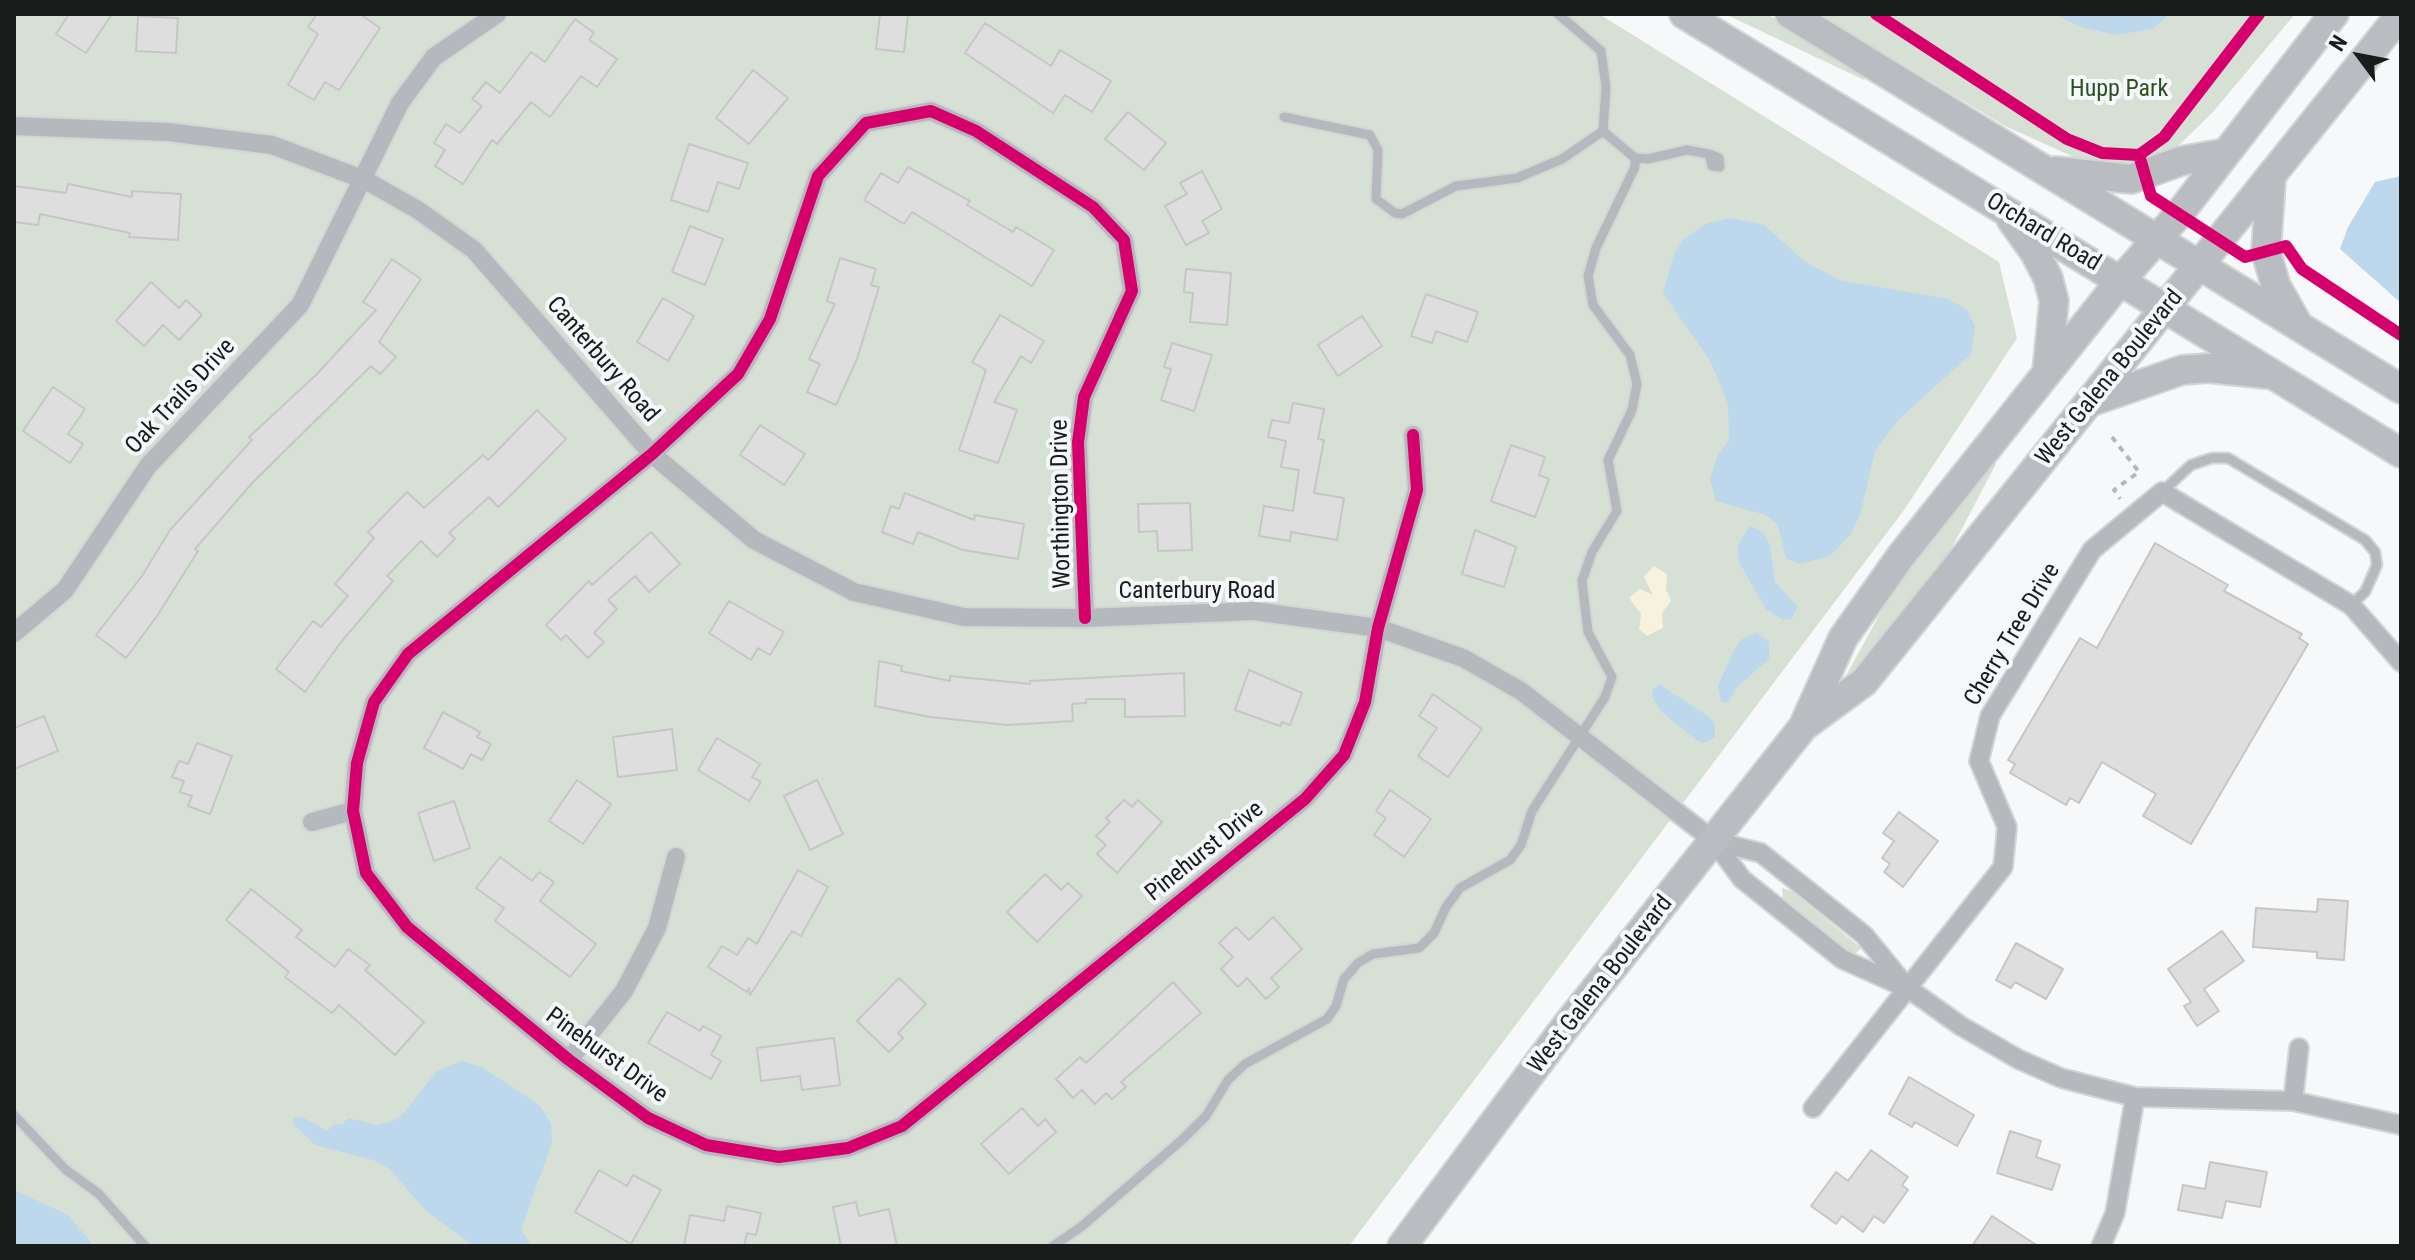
<!DOCTYPE html>
<html>
<head>
<meta charset="utf-8">
<style>
	body { margin:0 }
	#map { position:relative; width:2415px; height:1260px; overflow:hidden; background:#f6f8f9; font-family:"Roboto Condensed",sans-serif }
	canvas { display:block }
	.frame { position:absolute; inset:0; border:16px solid #1a1b1b; pointer-events:none }
	.north { position:absolute; left:2319px; top:16px; width:80px; height:80px; -webkit-text-stroke:6px #f5f8fa; paint-order:stroke; rotate:302deg; font-size:22px; font-weight:700; line-height:32px; text-align:center; color:#1a1b1b }
	.north::after { content:''; display:block; margin:auto; width:28px; height:36px; background:#1a1b1b; clip-path:polygon(50% 0,100% 100%,50% 72%,0 100%) }
</style>
</head>
<body>
<div id="map">
<canvas width="2415" height="1260"></canvas>
<div class="frame"></div>
<div class="north">N</div>
</div>
<script>
const ctx = document.querySelector('canvas').getContext('2d');
ctx.lineJoin = 'round';
function paint(path, color) { ctx.fillStyle = color; ctx.fill(path, 'evenodd'); }
const poly = rows => new Path2D(rows.map(r => 'M' + r).join(''));
function trace(path, color, width, dash) { ctx.strokeStyle = color; ctx.lineWidth = width; ctx.lineCap = dash ? 'butt' : 'round'; ctx.setLineDash(dash || []); ctx.stroke(path); }
function drawText(font, color, halo, rows, align = 'center') {
  ctx.font = font + ' "Roboto Condensed",sans-serif'; ctx.lineWidth = 8; ctx.setLineDash([]); ctx.textBaseline = 'middle'; ctx.strokeStyle = halo; ctx.fillStyle = color; for (const [text, x, y, turn = 0] of rows) {
    ctx.save(); ctx.translate(x, y); ctx.rotate((+turn || 0) * Math.PI / 180); ctx.textAlign = isNaN(turn) ? turn : align; if (halo) ctx.strokeText(text, 0, 0); ctx.fillText(text, 0, 0); ctx.restore();
  }
}
paint(poly([
	[14,14,1599,14,1999,262,2017,338,1904,510,1349,1246,14,1246],
	[1725,14,1767,14,1867,74,1864,80],
	[1819,14,2295,14,2213,112,2173,151,2134,168,2087,163,2005,126],
	[1992,460,1996,464,1929,591,1842,683,1903,572],
	[1782,888,1793,892,1861,948,1856,953,1849,951,1783,899]
]), '#d6e0d4');
paint(poly([
	[1654,566,1667,574,1666,589,1671,601,1662,613,1663,628,1647,636,1639,629,1641,614,1629,598,1640,589,1653,595,1644,577]
]), '#f7f2de');
paint(poly([
	[2054,14,2170,14,2152,29,2116,35,2081,27],
	[2401,176,2401,303,2340,249,2348,227,2375,182],
	[1730,218,1764,225,1804,261,1839,280,1949,299,1967,310,1975,327,1971,354,1899,419,1875,451,1860,515,1850,535,1830,556,1800,564,1786,558,1778,525,1766,515,1716,501,1710,479,1717,457,1729,440,1728,404,1711,362,1663,293,1674,254,1684,239,1705,224],
	[1750,526,1763,532,1770,545,1775,582,1797,606,1792,619,1783,620,1766,609,1739,562,1738,545],
	[1756,633,1769,642,1769,659,1737,687,1728,702,1721,702,1718,686,1733,652,1742,639],
	[1659,684,1709,717,1715,724,1715,737,1704,743,1696,740,1662,712,1652,697,1652,691],
	[462,1061,481,1067,511,1086,540,1106,551,1123,552,1142,521,1230,532,1246,474,1246,427,1212,390,1169,373,1160,315,1145,293,1123,294,1118,302,1117,327,1131,335,1124,342,1125,348,1118,376,1125,393,1121,403,1114,437,1071],
	[14,1190,67,1214,94,1246,14,1246]
]), '#bdd7ec');
const building = poly([
	[69,14,112,14,86,53,56,34,69,14],
	[317,14,360,14,380,28,339,90,325,82,314,100,288,85,318,34,308,27,317,14],
	[880,14,908,14,904,52,876,49,880,14],
	[138,16,178,18,176,53,136,51,138,16],
	[575,19,594,33,589,40,617,59,597,87,581,76,550,117,531,102,497,144,492,140,463,184,435,166,445,150,434,143,446,124,460,133,482,106,472,99,486,82,500,93,531,52,545,62,575,19],
	[985,23,1051,66,1060,50,1111,81,1092,112,1065,95,1053,113,965,53,985,23],
	[753,70,788,98,749,144,716,118,753,70],
	[1128,112,1166,143,1144,170,1105,139,1128,112],
	[689,144,748,163,739,189,718,182,708,212,671,200,689,144],
	[908,167,970,201,967,205,1013,232,1016,227,1054,250,1032,286,912,212,904,224,864,200,881,173,898,183,908,167],
	[1202,171,1222,209,1202,221,1209,233,1186,245,1165,206,1187,194,1180,183,1202,171],
	[68,184,132,197,132,191,181,194,178,240,129,237,130,233,40,214,38,225,14,222,14,186,66,193,68,184],
	[690,226,723,239,705,285,672,272,690,226],
	[840,258,876,269,871,285,879,287,857,359,836,405,807,392,820,364,809,359,835,304,827,301,840,258],
	[392,259,421,279,379,342,396,357,380,374,371,366,253,482,195,549,198,551,157,616,126,658,96,635,142,576,170,530,252,440,249,437,316,375,376,310,363,302,392,259],
	[1186,269,1231,273,1227,325,1190,322,1193,293,1184,292,1186,269],
	[151,282,179,308,186,300,202,315,179,340,163,325,144,346,116,321,151,282],
	[1426,294,1478,312,1467,342,1436,331,1432,343,1411,336,1426,294],
	[663,298,694,316,668,361,637,342,663,298],
	[1000,315,1044,341,1031,363,1021,356,994,402,1017,410,998,463,959,450,986,370,972,362,1000,315],
	[1362,316,1382,346,1338,376,1318,345,1362,316],
	[1172,343,1212,355,1194,411,1161,400,1171,369,1164,367,1172,343],
	[53,387,85,409,68,434,83,444,70,463,23,431,53,387],
	[1293,403,1324,409,1318,439,1324,440,1314,493,1344,498,1337,540,1291,532,1290,541,1259,536,1264,506,1293,511,1299,470,1281,467,1286,441,1268,437,1272,420,1289,423,1293,403],
	[537,410,566,439,515,491,498,507,489,497,449,533,455,539,437,557,421,541,387,576,393,581,341,642,305,692,276,669,313,621,321,627,348,596,335,584,374,538,368,532,407,492,424,508,483,455,488,460,537,410],
	[760,425,805,454,784,485,740,455,760,425],
	[1511,445,1545,457,1539,475,1549,479,1535,517,1491,501,1511,445],
	[905,493,974,520,975,515,1024,524,1018,559,963,550,918,532,913,544,882,532,891,506,899,509,905,493],
	[1190,503,1192,550,1158,551,1157,531,1139,532,1138,504,1190,503],
	[1475,530,1516,547,1504,587,1462,574,1475,530],
	[651,532,680,564,649,592,635,576,608,600,617,609,594,633,604,642,588,658,566,635,561,640,546,625,589,581,592,585,651,532],
	[2155,543,2228,585,2224,591,2302,634,2299,638,2308,644,2191,844,2143,816,2156,794,2102,762,2079,803,2070,798,2066,805,2010,773,2015,764,2008,760,2080,638,2097,648,2155,543],
	[729,601,784,632,770,655,758,648,751,660,709,633,729,601],
	[879,661,902,666,901,671,950,681,950,676,1030,684,1030,681,1184,673,1185,716,1125,717,1125,699,1086,699,1086,703,1072,704,1073,721,1008,725,930,717,875,706,879,661],
	[1249,670,1302,693,1290,725,1282,722,1280,726,1235,710,1249,670],
	[1433,694,1482,729,1448,777,1418,756,1437,728,1419,716,1433,694],
	[443,712,480,732,477,737,491,744,482,760,471,754,463,769,424,748,443,712],
	[44,716,58,751,14,769,14,728,44,716],
	[672,729,677,770,618,777,613,737,672,729],
	[717,738,760,764,752,777,761,782,749,801,698,770,717,738],
	[197,743,232,756,210,814,188,806,192,796,180,792,184,781,172,777,179,761,188,764,197,743],
	[577,780,611,804,583,844,549,821,577,780],
	[817,780,843,834,810,850,784,796,817,780],
	[1390,790,1431,819,1404,857,1374,835,1386,818,1376,811,1390,790],
	[1124,800,1132,807,1138,800,1162,822,1117,873,1097,854,1106,845,1096,836,1110,822,1106,818,1124,800],
	[454,801,470,848,434,861,418,813,454,801],
	[1899,812,1938,841,1903,887,1884,872,1890,864,1882,858,1894,841,1883,833,1899,812],
	[500,857,532,881,539,872,554,882,540,901,596,944,570,977,495,921,504,908,476,888,500,857],
	[798,870,828,887,801,936,792,931,750,995,749,988,747,992,708,967,722,946,737,955,748,938,757,944,798,870],
	[1045,874,1061,890,1068,883,1082,896,1037,942,1007,912,1045,874],
	[251,889,302,930,296,937,335,967,348,949,370,965,365,970,424,1022,395,1055,339,1005,332,1013,285,977,289,972,226,920,251,889],
	[2318,899,2348,901,2344,960,2317,958,2317,952,2253,947,2256,908,2317,912,2318,899],
	[1273,917,1302,949,1271,978,1279,987,1266,999,1247,978,1238,987,1221,969,1233,957,1219,943,1236,927,1249,940,1273,917],
	[2222,931,2244,961,2204,989,2219,1011,2197,1026,2184,1006,2191,1002,2168,969,2222,931],
	[2016,943,2063,969,2046,999,2015,982,2011,988,1996,980,2016,943],
	[899,978,926,1004,898,1033,903,1038,889,1052,857,1021,899,978],
	[1173,982,1201,1013,1121,1082,1126,1087,1112,1099,1106,1093,1095,1104,1082,1090,1073,1098,1056,1079,1080,1057,1086,1063,1173,982],
	[667,1012,700,1031,703,1026,721,1036,711,1055,721,1061,711,1079,648,1043,667,1012],
	[834,1038,840,1085,802,1090,800,1076,761,1081,757,1048,834,1038],
	[1909,1077,1974,1115,1957,1146,1915,1122,1912,1127,1889,1114,1909,1077],
	[1022,1108,1038,1126,1045,1119,1056,1132,1009,1174,981,1144,1022,1108],
	[2010,1131,2041,1141,2036,1157,2060,1165,2052,1190,1997,1173,2010,1131],
	[1871,1150,1908,1177,1902,1185,1908,1190,1884,1223,1874,1216,1863,1232,1842,1216,1836,1224,1811,1206,1836,1172,1848,1181,1871,1150],
	[2210,1162,2267,1172,2260,1207,2226,1201,2222,1218,2178,1210,2183,1185,2205,1189,2210,1162],
	[599,1170,627,1186,633,1175,661,1190,631,1244,575,1212,599,1170],
	[856,1202,859,1216,889,1209,897,1246,841,1246,833,1207,856,1202],
	[727,1206,761,1213,756,1235,747,1233,744,1246,684,1246,690,1215,724,1221,727,1206],
	[1992,1216,2038,1246,1972,1246,1992,1216]
]);
paint(building, '#dedede');
trace(building, '#c6c6c6', 2);
const lane = poly([
	[1284,117,1370,135,1378,150,1376,199,1395,213,1402,214,1456,186,1517,178,1562,159,1603,131,1606,87,1601,51,1558,14],
	[1603,131,1635,158,1648,159,1687,150,1709,154,1719,158,1720,167,1712,166,1709,154],
	[2162,492,2191,465,2212,458,2228,458,2365,540,2375,552,2377,565,2365,592,2351,605],
	[14,1115,65,1169,99,1194,145,1246],
	[1053,1246,1081,1227,1183,1139,1206,1116,1228,1080,1245,1064,1327,1019,1336,1006,1344,979,1358,963,1373,954,1419,948,1434,933,1446,907,1460,888,1510,860,1521,845,1532,811,1605,697,1612,677,1588,632,1582,581,1592,552,1617,511,1608,460,1632,410,1637,384,1630,355,1593,305,1588,276,1596,248,1635,167,1635,158]
]);
const street = poly([
	[14,126,168,132,272,145,365,180,418,210,474,250,652,454,754,540,854,592,964,617,1085,618,1254,611,1378,628,1463,658,1521,691,1714,841,1742,879,1842,959,1909,989,1961,1026,2018,1059,2061,1078,2135,1097,2293,1101,2401,1125],
	[1085,618,1078,442,1084,397,1132,291,1124,240,1093,207,976,131,931,111,866,123,818,176,770,319,738,374,652,454,408,654,374,702,357,763,353,811,366,873,407,927,569,1060,648,1118,706,1145,779,1157,848,1148,902,1126,1305,799,1344,755,1365,702,1378,628,1417,490,1413,435],
	[14,633,65,590,148,466,300,305,400,103,434,57,497,14],
	[312,822,353,811],
	[1714,841,1761,853,1864,935,1904,984],
	[569,1060,624,991,657,928,676,857],
	[2293,1101,2299,1048],
	[1813,1108,2003,867,2007,827,1979,761,1990,716,2092,550,2162,492,2351,605,2401,662],
	[2101,1246,2115,1213,2135,1097]
]);
const primary = poly([
	[1684,14,2401,453],
	[1790,14,2401,389],
	[2055,171,2131,179,2181,161,2226,153],
	[2271,180,2266,252,2276,286,2297,323],
	[2011,219,2035,253,2048,278,2054,301,2047,372],
	[2090,402,2182,370,2208,368,2267,374],
	[1804,726,1864,682,2401,14],
	[1402,1246,1563,1030,1803,727,1843,638,1901,556,2121,280,2179,214,2334,14]
]);
trace(lane, '#d4d5d5', 13);
trace(street, '#d4d5d5', 22);
trace(primary, '#d4d5d5', 32);
trace(poly([
	[2112,437,2139,472,2114,490,2120,499]
]), '#b5b7b9', 4, [6, 6]);
trace(lane, '#b5b9be', 9);
trace(street, '#b5b9be', 18);
trace(primary, '#b9bcc0', 28);
trace(poly([
	[1876,14,2067,139,2102,153,2139,155,2164,137,2259,14],
	[2139,155,2151,196,2245,257,2286,246,2302,269,2401,335],
	[1085,618,1078,442,1084,397,1132,291,1124,240,1093,207,976,131,931,111,866,123,818,176,770,319,738,374,652,454,408,654,374,702,357,763,353,811,366,873,407,927,569,1060,648,1118,706,1145,779,1157,848,1148,902,1126,1305,799,1344,755,1365,702,1378,628,1417,490,1413,435]
]), '#d6006c', 12);
drawText('24px', '#2c501e', '#f5f8fa', [
	["Hupp Park",2119,90]
]);
drawText('24px', '#1a1b1b', '#f5f8fa', [
	["Orchard Road",2043,233,31],
	["Canterbury Road",602,360,49],
	["West Galena Boulevard",2110,378,-51],
	["Oak Trails Drive",181,397,-47],
	["Worthington Drive",1062,504,-91],
	["Canterbury Road",1197,592],
	["Cherry Tree Drive",2013,635,-59],
	["Pinehurst Drive",1205,852,-39],
	["West Galena Boulevard",1601,985,-52],
	["Pinehurst Drive",606,1056,36]
]);
</script>
</body>
</html>
